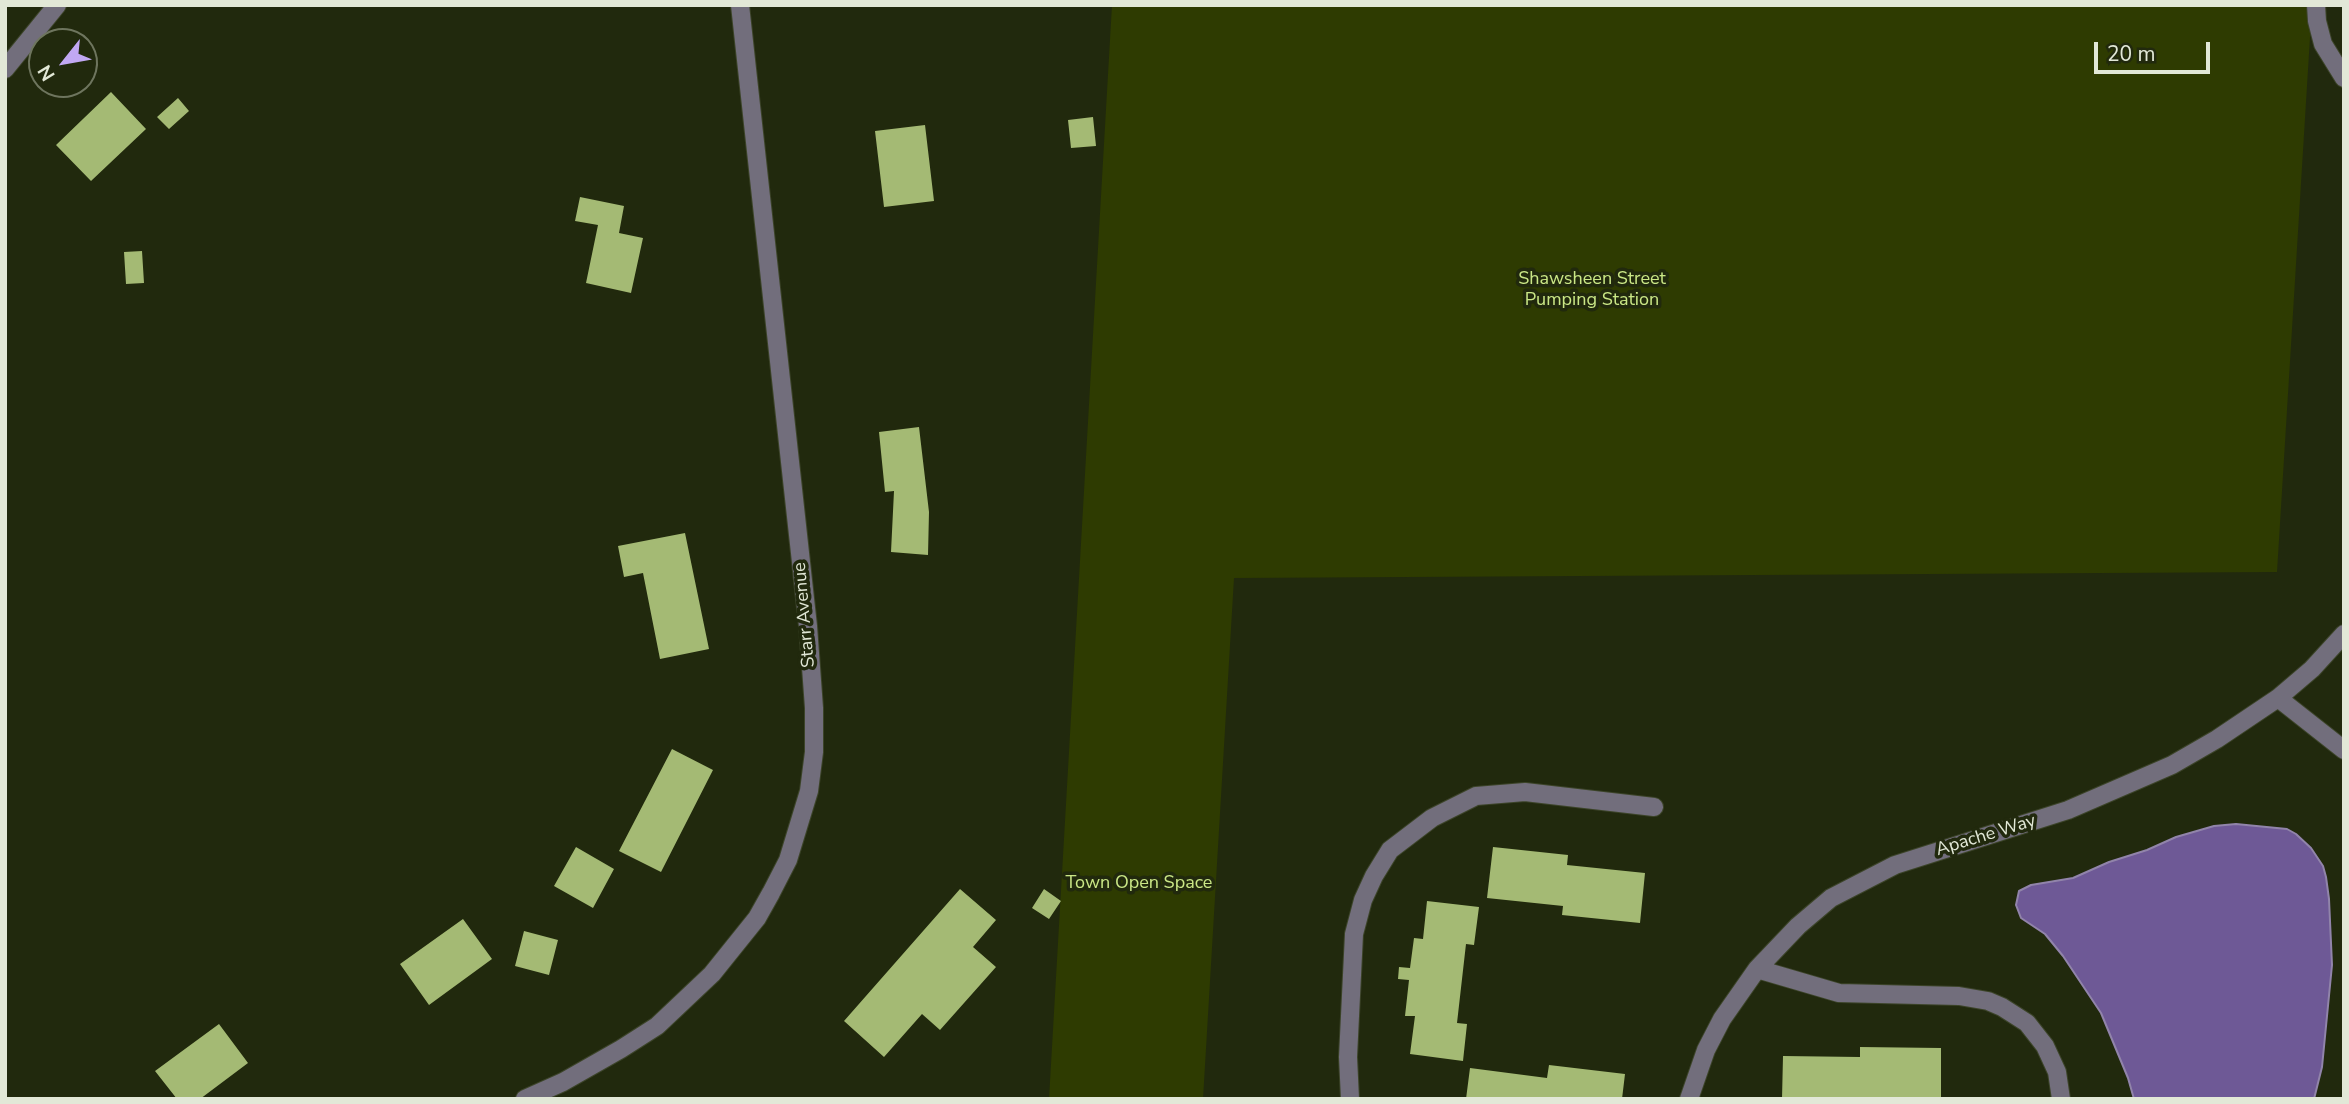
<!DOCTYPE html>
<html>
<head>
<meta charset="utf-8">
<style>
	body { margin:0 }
	#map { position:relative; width:2349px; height:1104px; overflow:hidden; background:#21290d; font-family:"Nunito Sans",sans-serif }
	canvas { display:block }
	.frame { position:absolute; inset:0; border:7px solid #e2e8d7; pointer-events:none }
	.north { position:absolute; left:28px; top:28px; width:70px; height:70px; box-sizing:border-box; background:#21290d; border:2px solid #6e755e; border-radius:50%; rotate:239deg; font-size:19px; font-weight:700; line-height:28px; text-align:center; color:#e2e8d7 }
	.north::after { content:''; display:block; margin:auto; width:24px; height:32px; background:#c1a8f3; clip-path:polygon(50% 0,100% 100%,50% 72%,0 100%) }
	.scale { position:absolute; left:2094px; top:42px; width:116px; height:32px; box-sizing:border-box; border:4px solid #e2e8d7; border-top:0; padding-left:9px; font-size:21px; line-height:24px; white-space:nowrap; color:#e2e8d7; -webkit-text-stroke:5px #21290d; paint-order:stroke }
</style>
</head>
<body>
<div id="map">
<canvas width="2349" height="1104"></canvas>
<div class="frame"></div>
<div class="north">N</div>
<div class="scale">20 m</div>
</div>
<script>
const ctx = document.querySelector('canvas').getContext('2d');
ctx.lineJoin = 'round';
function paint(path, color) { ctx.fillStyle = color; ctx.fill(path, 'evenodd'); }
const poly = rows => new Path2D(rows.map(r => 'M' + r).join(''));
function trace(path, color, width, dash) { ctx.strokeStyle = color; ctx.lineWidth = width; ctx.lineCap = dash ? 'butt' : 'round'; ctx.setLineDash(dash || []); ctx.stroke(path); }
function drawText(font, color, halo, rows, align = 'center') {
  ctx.font = font + ' "Nunito Sans",sans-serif'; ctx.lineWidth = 7; ctx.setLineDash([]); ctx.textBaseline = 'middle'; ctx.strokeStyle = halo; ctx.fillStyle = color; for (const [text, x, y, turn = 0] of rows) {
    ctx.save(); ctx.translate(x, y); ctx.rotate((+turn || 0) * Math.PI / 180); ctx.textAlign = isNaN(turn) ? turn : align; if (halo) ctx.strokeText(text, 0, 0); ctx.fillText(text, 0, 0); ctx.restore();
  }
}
paint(poly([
	[1112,5,2312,5,2277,572,1234,578,1203,1099,1049,1099]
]), '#2e3b01');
const water = poly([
	[2236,824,2287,829,2296,834,2311,848,2323,866,2326,877,2329,899,2332,965,2322,1067,2314,1099,2134,1099,2128,1078,2101,1013,2063,956,2045,934,2021,918,2016,905,2019,891,2031,885,2073,878,2109,862,2147,850,2176,837,2214,826,2236,824]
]);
paint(water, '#6e5996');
trace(water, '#9184aa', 2);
paint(poly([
	[111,92,146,129,91,181,56,145],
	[178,98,189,111,169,129,157,117],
	[1093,117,1096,146,1071,148,1068,120],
	[925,125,934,201,884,207,875,131],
	[580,197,624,206,619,233,643,238,631,293,586,283,598,225,575,221],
	[142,251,144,283,126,284,124,252],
	[919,427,929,512,928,555,891,552,894,491,885,492,879,432],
	[685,533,709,649,660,659,643,573,624,577,618,546],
	[672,749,713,770,661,872,619,851],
	[576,847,614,869,593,908,554,886],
	[1493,847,1568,855,1567,865,1645,873,1640,923,1562,915,1563,906,1487,898],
	[960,889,996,920,973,947,996,967,940,1030,922,1014,884,1057,844,1021],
	[1044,889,1061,901,1049,919,1032,908],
	[1427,901,1479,907,1474,945,1466,944,1457,1023,1467,1024,1463,1061,1410,1054,1415,1016,1405,1016,1409,980,1398,979,1399,967,1410,968,1414,938,1423,939],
	[463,919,492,959,429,1005,400,964],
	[524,931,558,940,549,975,515,966],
	[219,1024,248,1063,200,1099,177,1099,155,1071],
	[1860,1047,1941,1048,1941,1099,1782,1099,1783,1056,1860,1057],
	[1549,1065,1625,1074,1622,1099,1466,1099,1470,1068,1547,1078]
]), '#a4ba74');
const minor = poly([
	[2316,5,2317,21,2323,44,2344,78],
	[5,69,57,5],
	[2278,698,2344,750],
	[1757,969,1839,993,1959,996,1988,1001,2002,1007,2027,1023,2045,1046,2057,1072,2061,1099],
	[525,1099,563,1082,621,1049,657,1026,712,974,757,918,771,893,788,860,809,791,814,752,814,708,808,626,740,5],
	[1350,1099,1348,1057,1354,934,1363,900,1374,876,1390,850,1432,818,1476,796,1525,792,1654,807],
	[1689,1099,1706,1050,1722,1019,1757,969,1798,926,1831,898,1895,865,2068,810,2172,765,2217,739,2278,698,2312,669,2344,634]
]);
trace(minor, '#3c4429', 20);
trace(minor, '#726e7c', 18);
drawText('18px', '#cae786', '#21290d', [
	["Shawsheen Street",1592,280],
	["Pumping Station",1592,301],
	["Town Open Space",1139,884]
]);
drawText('18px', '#e2e8d7', '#21290d', [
	["Starr Avenue",805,615,-95],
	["Apache Way",1986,836,-17]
]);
</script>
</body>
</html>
